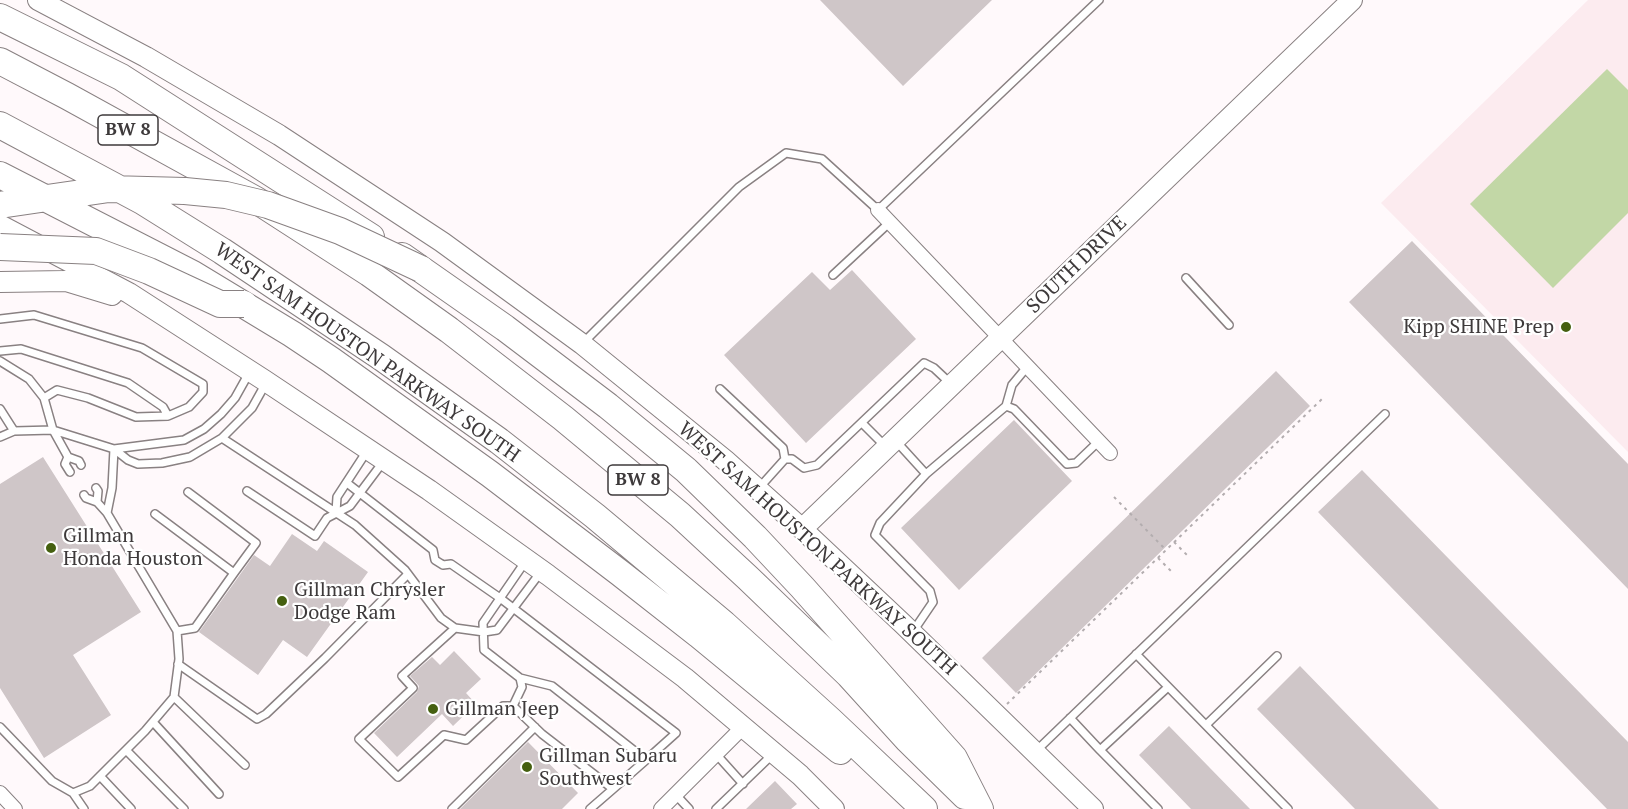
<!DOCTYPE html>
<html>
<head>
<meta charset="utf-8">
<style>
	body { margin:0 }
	canvas { display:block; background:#fff9fb }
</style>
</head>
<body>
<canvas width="1628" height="809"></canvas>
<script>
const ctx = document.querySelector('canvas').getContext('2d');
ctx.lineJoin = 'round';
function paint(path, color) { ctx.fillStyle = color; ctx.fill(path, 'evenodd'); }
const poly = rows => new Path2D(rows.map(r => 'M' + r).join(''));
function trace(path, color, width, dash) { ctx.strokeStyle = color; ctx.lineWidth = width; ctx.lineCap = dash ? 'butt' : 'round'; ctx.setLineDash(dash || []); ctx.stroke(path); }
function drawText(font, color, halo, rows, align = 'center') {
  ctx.font = font + ' "PT Serif",serif'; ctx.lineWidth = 4.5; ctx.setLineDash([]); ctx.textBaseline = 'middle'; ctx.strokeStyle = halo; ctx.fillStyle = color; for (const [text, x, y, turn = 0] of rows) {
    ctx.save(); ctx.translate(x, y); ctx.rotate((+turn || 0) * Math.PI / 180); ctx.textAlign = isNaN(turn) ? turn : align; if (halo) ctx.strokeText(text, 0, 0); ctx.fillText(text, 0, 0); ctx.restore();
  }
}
paint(poly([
	[1588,0,1628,0,1628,452,1381,203]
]), '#fcebef');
paint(poly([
	[1607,69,1628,90,1628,213,1553,288,1470,204]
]), '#c2d7a6');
paint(poly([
	[820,0,992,0,903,86],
	[1412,241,1628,464,1628,589,1349,302],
	[852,270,916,339,806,443,724,355,812,272,830,290],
	[1276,371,1310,406,1016,693,982,658],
	[1014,420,1072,481,959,590,901,528],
	[43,457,141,612,73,655,111,715,44,758,0,688,0,484],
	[1362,470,1628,742,1628,809,1607,809,1318,512],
	[292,534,317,551,324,541,368,572,307,657,283,640,258,675,199,632,254,555,270,566],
	[454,651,481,679,466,693,476,704,453,726,442,714,397,757,374,733,417,692,419,686,410,676,432,657,440,665],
	[1300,666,1439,809,1355,809,1257,709],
	[1169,726,1250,809,1191,809,1139,755],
	[528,742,578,793,562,809,460,809],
	[775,781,797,804,791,809,746,809]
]), '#cfc6c8');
const lane = poly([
	[833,275,890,222],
	[1186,278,1229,325],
	[0,319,34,315,142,348,203,384,203,392,189,407,168,416,136,417,88,398,57,390,44,398,53,430,68,457],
	[584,342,739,187,786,153,822,159,878,210,1099,0],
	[0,351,21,349,128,383,163,407,168,416],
	[0,361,29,379,44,398],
	[720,389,783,448,785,459],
	[1006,406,1012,385,1027,367],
	[0,409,14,431,53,430,114,449,128,460,138,464,162,463,190,457,222,438,252,408,266,383],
	[862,423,885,446],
	[0,437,14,431],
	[222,438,355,525,405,570,441,618,455,628,484,632,497,630,540,573],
	[895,440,926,474,880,523,875,535,930,591,933,602,914,630],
	[114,449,184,440,204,429,221,414,235,398,249,373],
	[70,472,65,464,68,457,79,461,81,465],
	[926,474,1006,406,1014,409,1067,464,1076,463,1099,441],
	[347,483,433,550,435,560,443,565,451,564,500,598,676,733,646,760,552,686,520,678],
	[96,488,98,491,97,502,107,513],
	[759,488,785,459,792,459,804,468,817,465,924,363,934,368,951,384],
	[247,491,315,536,327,518,350,506,383,462],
	[188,492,256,543,234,573],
	[84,495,86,498,97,502],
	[336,512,337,497,367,451],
	[155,514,234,573,195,628,177,631],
	[525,562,483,623,484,650,520,678,522,687,513,706,542,734,613,789,590,809],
	[455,628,402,676,413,688,359,739,398,777,444,735,466,740,503,706,513,706],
	[1136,654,1288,809],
	[178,664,257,719,266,714,325,658,408,574],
	[174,697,245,765],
	[1070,718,1100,750],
	[153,722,219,794],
	[1206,725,1277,656],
	[0,727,52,781,73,793,90,786,145,731,174,697,179,659,177,631,107,513,112,488,114,449],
	[126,750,184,809],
	[1035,752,1385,414],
	[716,754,743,784],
	[100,776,131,809],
	[613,789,646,760],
	[73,793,84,809],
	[676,795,689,809],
	[452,809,535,727],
	[716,809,773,754],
	[1158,809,1100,750,1168,687]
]);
const street = poly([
	[878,210,1110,453],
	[0,793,15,809],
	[661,809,743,727]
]);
const secondary = poly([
	[38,0,146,57,279,135,442,242,582,344,725,460,802,529,903,624,1093,809],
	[0,225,129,293,264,380,429,490,548,575,685,678,800,775,834,809],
	[0,282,66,281,112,295],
	[802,529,1352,0]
]);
const highway = poly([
	[0,17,121,77,371,237],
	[0,61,67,96,256,200,369,273,449,330,563,418,680,515,748,578,849,675,908,740,965,796],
	[0,125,142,201,222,251,381,357,499,441,595,516,724,624,831,721,924,809],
	[0,175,193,274,292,334,331,360,490,474,620,573,699,635,840,751],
	[0,205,109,189,185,191],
	[402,256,505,328,608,406,686,470,755,537,802,587,954,758,980,809]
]);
trace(lane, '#898182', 10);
trace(street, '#898182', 16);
trace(secondary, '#898182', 22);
trace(highway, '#898182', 28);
trace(poly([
	[1114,497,1166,550],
	[1174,542,1189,557],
	[1158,558,1173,573],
	[1007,704,1322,399]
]), '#b3adaf', 2, [3, 4.5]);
trace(lane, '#fff', 7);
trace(street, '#fff', 14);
trace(secondary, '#fff', 20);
trace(highway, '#fff', 26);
const highwayBridge = poly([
	[185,191,226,195,268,205,340,231,421,269],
	[0,247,96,251,149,271,220,304,244,304]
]);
trace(highwayBridge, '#898182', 28, []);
trace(highwayBridge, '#fff', 26);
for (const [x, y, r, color] of [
	[1566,327,6,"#456010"],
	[51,548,6,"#456010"],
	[282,601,6,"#456010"],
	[433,709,6,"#456010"],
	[527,767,6,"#456010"]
]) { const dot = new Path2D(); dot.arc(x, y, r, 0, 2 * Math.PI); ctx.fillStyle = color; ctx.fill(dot); trace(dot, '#fff', 2); }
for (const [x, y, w] of [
	[128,130,60],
	[638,480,60]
]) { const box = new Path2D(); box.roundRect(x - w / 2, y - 15, w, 30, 4.5); ctx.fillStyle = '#fff'; ctx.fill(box); trace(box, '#3e3a3b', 1.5); }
drawText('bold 18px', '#3e3a3b', null, [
	["BW 8",128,130],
	["BW 8",638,480]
]);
drawText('20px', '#3e3a3b', '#fff', [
	["SOUTH DRIVE",1077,265,-44],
	["WEST SAM HOUSTON PARKWAY SOUTH",367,353,35],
	["WEST SAM HOUSTON PARKWAY SOUTH",817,549,42]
]);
drawText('20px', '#3e3a3b', '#fff', [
	["Kipp SHINE Prep",1554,327,"right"],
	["Gillman",63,536],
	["Honda Houston",63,559],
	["Gillman Chrysler",294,590],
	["Dodge Ram",294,613],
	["Gillman Jeep",445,709],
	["Gillman Subaru",539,756],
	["Southwest",539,779]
], 'left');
</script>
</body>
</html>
